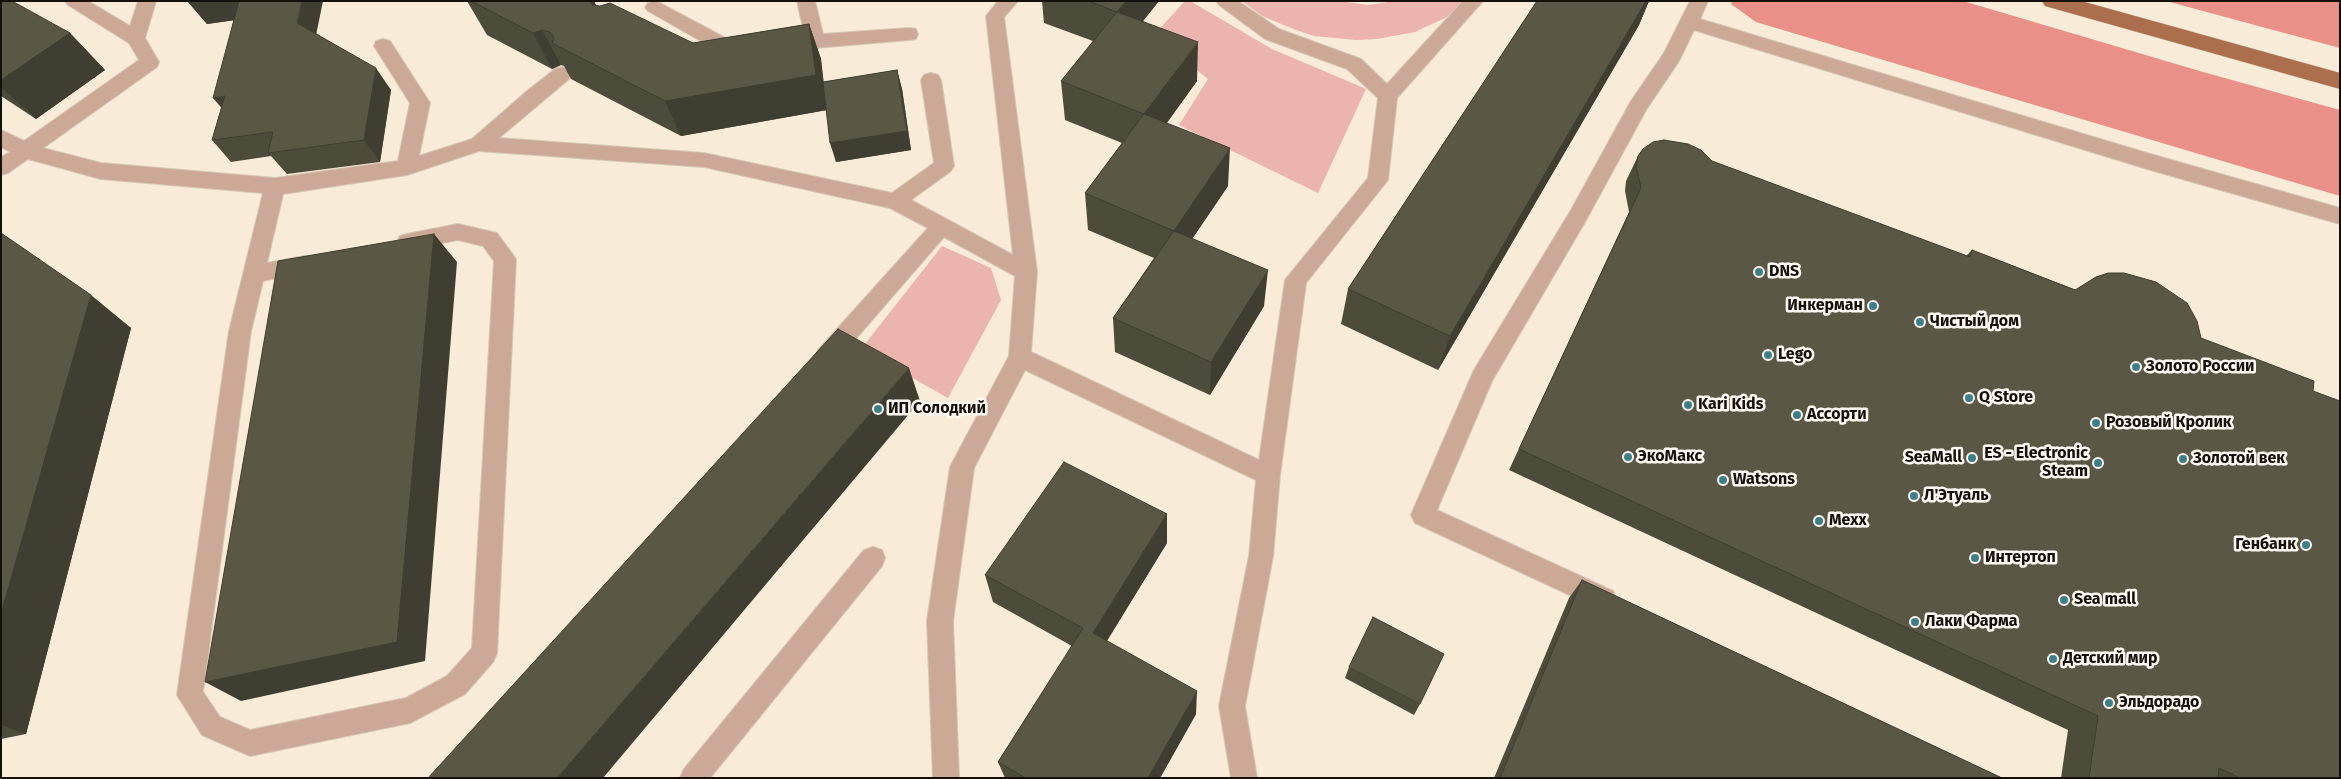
<!DOCTYPE html>
<html>
<head>
<meta charset="utf-8">
<style>
	body { margin:0 }
	#map { position:relative; width:2341px; height:779px; overflow:hidden; background:#f8ebd7; font-family:"Fira Sans",sans-serif }
	canvas { display:block }
	.frame { position:absolute; inset:0; border:2px solid #15100a; pointer-events:none }
</style>
</head>
<body>
<div id="map">
<canvas width="2341" height="779"></canvas>
<div class="frame"></div>
</div>
<script>
const ctx = document.querySelector('canvas').getContext('2d');
ctx.lineJoin = 'round';
function paint(path, color) { ctx.fillStyle = color; ctx.fill(path, 'evenodd'); }
const poly = rows => new Path2D(rows.map(r => 'M' + r).join(''));
function trace(path, color, width, dash) { ctx.strokeStyle = color; ctx.lineWidth = width; ctx.lineCap = dash ? 'butt' : 'round'; ctx.setLineDash(dash || []); ctx.stroke(path); }
function drawText(font, color, halo, rows, align = 'center') {
  ctx.font = font + ' "Fira Sans",sans-serif'; ctx.lineWidth = 5; ctx.setLineDash([]); ctx.textBaseline = 'middle'; ctx.strokeStyle = halo; ctx.fillStyle = color; for (const [text, x, y, turn = 0] of rows) {
    ctx.save(); ctx.translate(x, y); ctx.rotate((+turn || 0) * Math.PI / 180); ctx.textAlign = isNaN(turn) ? turn : align; if (halo) ctx.strokeText(text, 0, 0); ctx.fillText(text, 0, 0); ctx.restore();
  }
}
paint(poly([
	[1185,1,1190,1,1272,49,1366,89,1318,193,1179,125,1208,79,1153,36],
	[1242,1,1339,1,1369,5,1393,1,1464,1,1445,18,1415,32,1377,39,1356,40,1314,36,1296,30,1262,16],
	[942,246,991,268,1001,300,948,398,861,349]
]), '#ecb4af');
paint(poly([
	[1732,1,1963,1,2203,72,2340,110,2340,196,1756,22,1731,4],
	[2166,1,2340,1,2340,48]
]), '#e99088');
const lane = poly([
	[65,1,88,1,130,26,138,1,156,1,145,38,159,62,157,67,43,148,101,163,275,178,398,161,410,103,374,46,376,41,383,39,390,41,430,103,419,156,472,139,527,91,555,69,562,67,569,69,571,74,569,79,499,138,704,153,892,193,934,163,921,80,924,75,931,73,938,75,941,80,954,166,951,171,911,200,1013,255,986,16,998,1,1018,1,1004,17,1037,272,1031,352,1259,460,1285,280,1368,178,1378,98,1347,69,1265,39,1219,5,1216,1,1238,1,1279,29,1361,59,1387,84,1463,1,1483,1,1397,98,1388,180,1306,283,1280,475,1273,556,1245,706,1257,778,1231,778,1219,706,1249,556,1256,480,1025,370,974,468,953,621,959,778,933,778,927,621,950,467,1009,356,1015,276,944,237,834,364,826,366,818,364,815,357,818,350,928,228,890,208,704,167,479,151,407,175,283,194,267,263,305,256,312,258,316,264,312,270,305,272,263,281,251,331,203,692,220,717,250,730,406,698,447,676,472,648,494,261,483,246,458,240,407,250,400,248,397,242,400,236,407,234,458,224,497,233,516,259,497,653,493,662,465,694,410,723,250,756,202,735,177,695,229,331,263,193,101,179,28,159,8,173,1,175,1,157,10,152,1,147,1,130,24,141,139,60,129,43,68,5,65,1],
	[656,1,748,50,750,55,748,60,741,62,734,60,648,11,645,7,648,3,656,1],
	[797,1,815,1,823,34,909,28,916,29,918,34,916,39,909,40,815,48,784,54,777,52,775,47,777,42,805,36,797,1],
	[1690,1,1708,1,1700,19,2147,153,2340,208,2340,224,2147,169,1694,30,1679,61,1646,110,1585,222,1492,381,1437,510,1613,591,1616,599,1613,607,1604,611,1415,523,1411,515,1474,370,1571,210,1631,101,1664,53,1690,1],
	[873,547,882,550,885,558,882,566,710,778,680,778,684,769,864,550,873,547]
]);
const primary = poly([
	[2042,1,2081,1,2340,73,2340,89,2045,6,2042,1]
]);
trace(lane, '#d4c8b6', 2);
trace(primary, '#d4c8b6', 1);
paint(lane, '#cca996');
paint(primary, '#ac6f4b');
paint(poly([
	[1,1,70,33,105,70,36,119,1,96],
	[467,1,594,1,596,6,693,43,809,24,821,59,823,82,897,70,902,89,911,150,836,162,827,110,681,136,571,79,564,66,561,65,552,69,487,35],
	[1042,1,1159,1,1143,21,1197,81,1167,123,1228,186,1192,239,1264,306,1210,395,1115,352,1113,318,1154,258,1088,230,1085,193,1122,143,1065,120,1061,81,1093,41,1044,23],
	[1537,1,1649,1,1639,25,1438,370,1341,324,1348,289],
	[188,2,316,34,391,90,380,162,287,174,271,156,231,162,212,140,221,108,234,20,207,24],
	[1638,156,1712,161,1966,256,1972,250,2201,338,2313,391,2340,778,2061,778,2068,730,1509,470,1629,212,1625,191,1626,181],
	[1,233,131,328,26,734,1,739],
	[1167,514,1167,543,1107,641,1196,714,1160,778,1005,778,998,762,1072,646,993,602,985,575],
	[1582,580,2002,778,1494,778,1569,598],
	[1349,667,1420,704,1414,715,1345,678]
]), '#4d4c3b');
paint(poly([
	[192,1,246,1,258,17,207,24,188,2],
	[302,1,323,1,314,45,297,23],
	[590,1,594,1,608,30],
	[1126,1,1159,1,1119,51,1117,12],
	[1646,1,1649,1,1639,25,1438,370,1450,336],
	[809,24,821,59,827,110,681,136,665,101],
	[542,30,561,65,552,69,533,33],
	[70,33,105,70,36,119,1,87,1,80],
	[1198,42,1197,81,1145,152,1144,114],
	[376,68,391,90,380,162,364,140],
	[897,70,902,89,911,150,836,162,830,143],
	[225,96,232,120,213,98],
	[1230,148,1228,186,1173,267,1174,231],
	[434,234,457,262,425,661,241,701,205,682],
	[1268,270,1264,306,1210,395,1211,362],
	[91,295,131,328,26,734,1,725,1,614],
	[909,368,920,401,603,778,557,778],
	[1167,514,1167,543,1096,658,1093,633],
	[1197,691,1196,714,1160,778,1148,778]
]), '#3f3e30');
const building = poly([
	[1,1,12,1,70,33,1,80,1,1],
	[239,1,302,1,297,23,376,68,364,140,268,153,273,132,212,140,225,96,213,98,239,1],
	[471,1,590,1,592,5,600,6,610,3,693,43,809,24,816,75,665,101,552,43,554,38,550,32,542,30,533,33,471,1],
	[1089,1,1126,1,1117,12,1089,1],
	[1537,1,1646,1,1450,336,1348,289,1537,1],
	[1117,12,1198,42,1144,114,1061,81,1117,12],
	[897,70,907,131,830,143,823,82,897,70],
	[1144,114,1230,148,1174,231,1085,193,1144,114],
	[1664,140,1688,144,1701,150,1712,161,1970,257,1972,250,2075,290,2096,277,2108,273,2124,273,2156,282,2187,303,2197,321,2201,338,2314,381,2313,391,2340,401,2340,778,2240,778,2219,768,2218,778,2089,778,2098,716,1519,449,1641,188,1636,166,1638,156,1643,149,1653,142,1664,140],
	[1174,231,1268,270,1211,362,1113,318,1174,231],
	[1,233,91,295,1,614,1,233],
	[434,234,397,642,205,682,278,261,434,234],
	[838,329,909,368,557,778,428,778,838,329],
	[1064,462,1167,514,1093,633,1197,691,1148,778,1026,778,998,762,1083,628,985,575,1064,462],
	[1582,580,2002,778,1500,778,1582,580],
	[1373,617,1444,654,1420,704,1349,667,1373,617]
]);
paint(building, '#5a5845');
trace(building, '#3f3e30', 1);
for (const [x, y, r, color] of [
	[1759,272,5,"#39808a"],
	[1873,306,5,"#39808a"],
	[1920,322,5,"#39808a"],
	[1768,355,5,"#39808a"],
	[2136,367,5,"#39808a"],
	[1969,398,5,"#39808a"],
	[1688,405,5,"#39808a"],
	[878,409,5,"#39808a"],
	[1797,415,5,"#39808a"],
	[2096,423,5,"#39808a"],
	[1628,457,5,"#39808a"],
	[1972,458,5,"#39808a"],
	[2183,459,5,"#39808a"],
	[2098,463,5,"#39808a"],
	[1723,480,5,"#39808a"],
	[1914,496,5,"#39808a"],
	[1819,521,5,"#39808a"],
	[2306,545,5,"#39808a"],
	[1975,558,5,"#39808a"],
	[2064,600,5,"#39808a"],
	[1915,622,5,"#39808a"],
	[2053,659,5,"#39808a"],
	[2109,703,5,"#39808a"]
]) { const dot = new Path2D(); dot.arc(x, y, r, 0, 2 * Math.PI); ctx.fillStyle = color; ctx.fill(dot); trace(dot, '#fff9f1', 2); }
drawText('bold 16px', '#15100a', '#fff9f1', [
	["DNS",1769,272],
	["Инкерман",1863,306,"right"],
	["Чистый дом",1930,322],
	["Lego",1778,355],
	["Золото России",2146,367],
	["Q Store",1979,398],
	["Kari Kids",1698,405],
	["ИП Солодкий",888,409],
	["Ассорти",1807,415],
	["Розовый Кролик",2106,423],
	["ES - Electronic",2088,454,"right"],
	["Steam",2088,472,"right"],
	["ЭкоМакс",1638,457],
	["SeaMall",1962,458,"right"],
	["Золотой век",2193,459],
	["Watsons",1733,480],
	["Л'Этуаль",1924,496],
	["Mexx",1829,521],
	["Генбанк",2296,545,"right"],
	["Интертоп",1985,558],
	["Sea mall",2074,600],
	["Лаки Фарма",1925,622],
	["Детский мир",2063,659],
	["Эльдорадо",2119,703]
], 'left');
</script>
</body>
</html>
